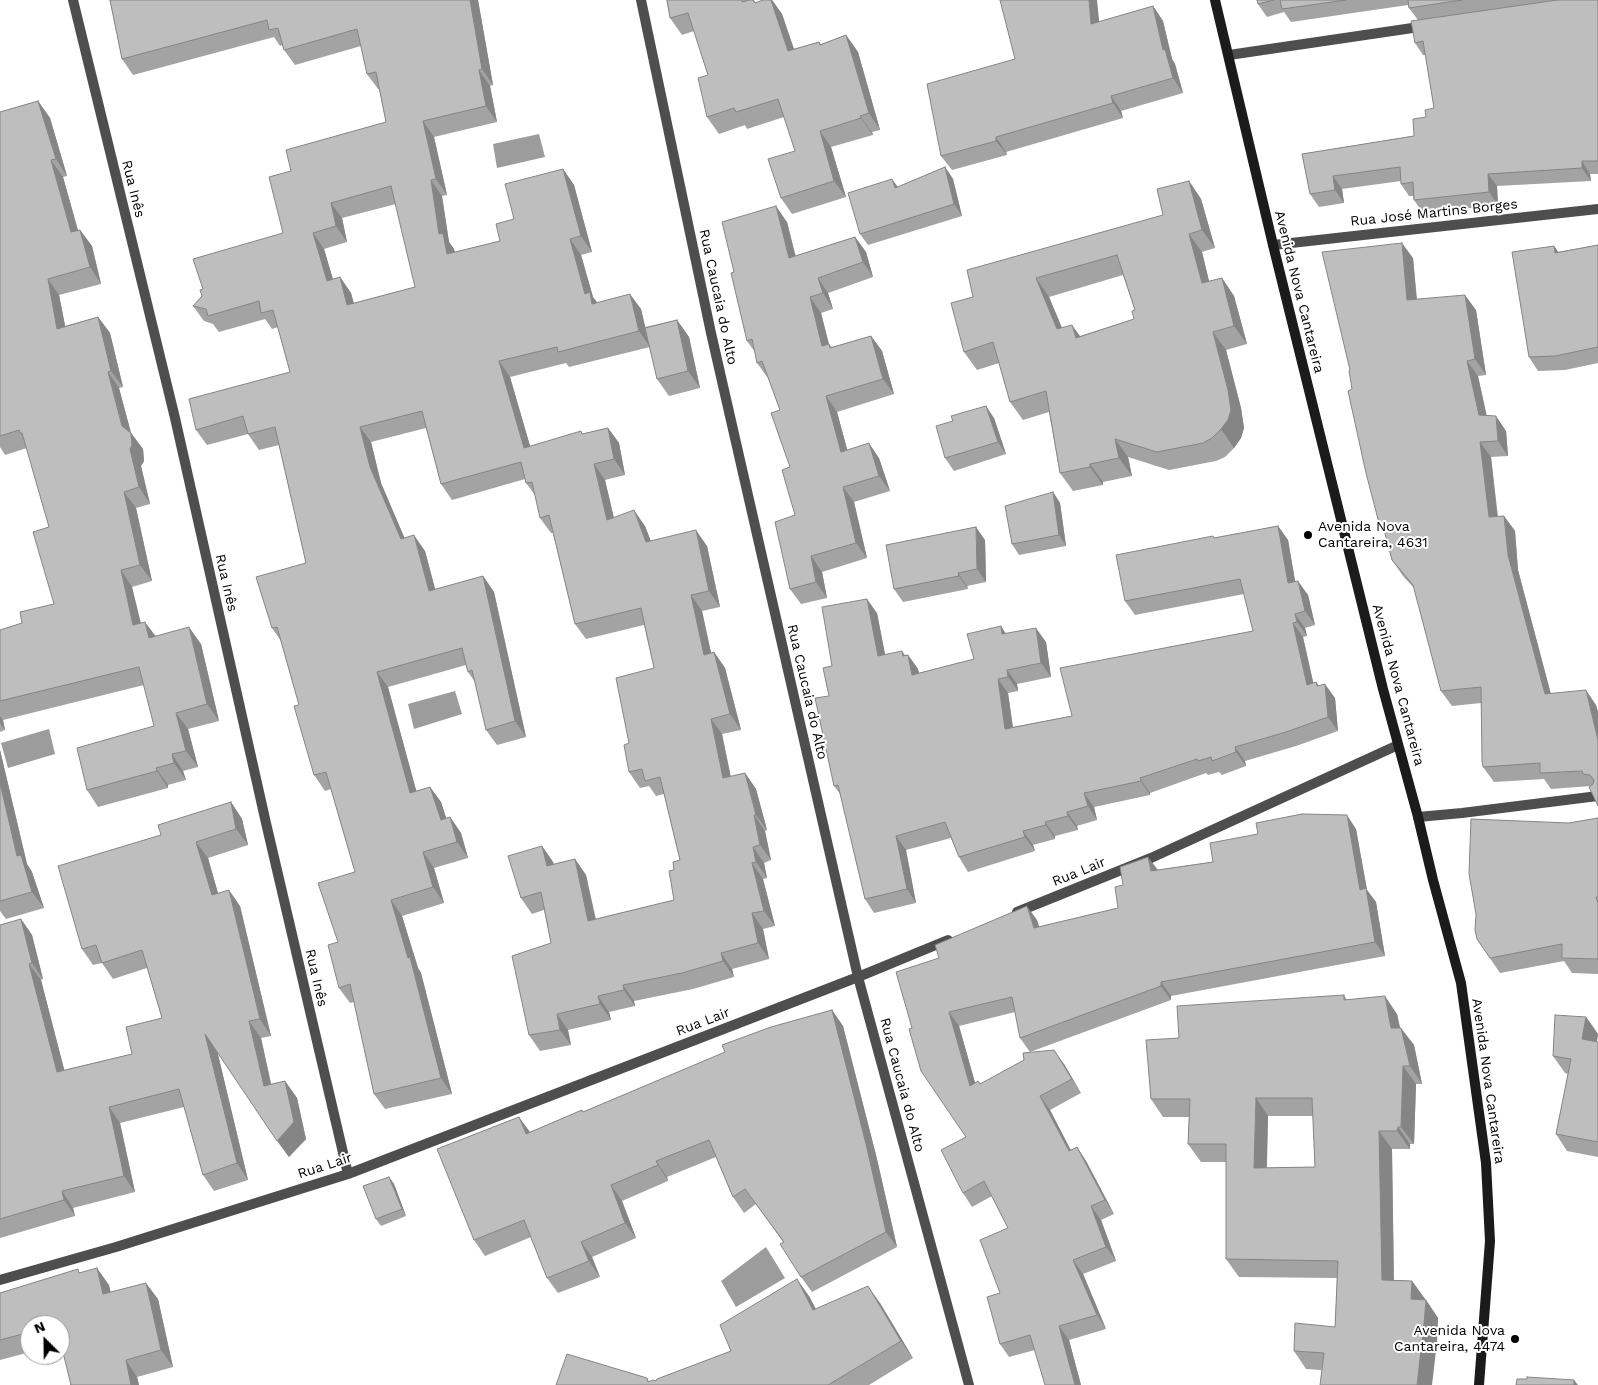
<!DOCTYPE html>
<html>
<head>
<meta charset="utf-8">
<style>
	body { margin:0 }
	#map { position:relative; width:1598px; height:1385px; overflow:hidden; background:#fff; font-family:"Work Sans",sans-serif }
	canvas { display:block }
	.north { position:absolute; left:20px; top:1315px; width:50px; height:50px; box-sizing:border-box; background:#fff; border:1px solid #999; border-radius:50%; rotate:337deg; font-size:14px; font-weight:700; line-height:20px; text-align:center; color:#000 }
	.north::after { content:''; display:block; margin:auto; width:18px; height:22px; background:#000; clip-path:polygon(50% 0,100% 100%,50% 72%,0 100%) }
</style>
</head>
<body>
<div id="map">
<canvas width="1598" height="1385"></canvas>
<div class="north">N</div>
</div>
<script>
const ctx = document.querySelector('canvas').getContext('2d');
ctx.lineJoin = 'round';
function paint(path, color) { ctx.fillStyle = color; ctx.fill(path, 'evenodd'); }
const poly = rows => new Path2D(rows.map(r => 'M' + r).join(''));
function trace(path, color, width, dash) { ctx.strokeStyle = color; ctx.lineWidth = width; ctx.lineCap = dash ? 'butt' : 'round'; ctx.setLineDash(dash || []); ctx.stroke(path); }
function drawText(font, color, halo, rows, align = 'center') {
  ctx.font = font + ' "Work Sans",sans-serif'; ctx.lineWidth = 4; ctx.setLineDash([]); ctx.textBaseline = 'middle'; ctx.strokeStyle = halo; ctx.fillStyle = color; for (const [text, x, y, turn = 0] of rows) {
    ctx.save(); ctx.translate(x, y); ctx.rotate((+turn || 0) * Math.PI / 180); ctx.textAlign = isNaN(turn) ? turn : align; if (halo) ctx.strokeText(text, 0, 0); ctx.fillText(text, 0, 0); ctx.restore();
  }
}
paint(poly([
	[539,134,545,157,497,168,493,144],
	[455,691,462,714,414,729,408,704],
	[49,729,55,754,8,768,1,743],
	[766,1247,785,1278,736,1307,721,1281]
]), '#9c9c9c');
trace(poly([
	[73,0,175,418,266,823,348,1174],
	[641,0,711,333,858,977,969,1385],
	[1229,55,1426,26],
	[1273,245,1598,209],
	[1418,817,1462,813,1598,796],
	[1017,912,1151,858,1398,745],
	[0,1280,116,1247,348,1174,858,977,948,940]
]), '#4e4e4e', 10);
trace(poly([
	[1215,0,1273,245,1383,689,1418,817,1433,880,1461,983,1486,1163,1490,1241,1479,1385]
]), '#1b1b1b', 10);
paint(poly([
	[110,0,478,0,493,85,490,86,497,122,434,137,447,195,442,196,449,242,454,249,455,252,500,241,514,219,563,169,574,185,592,252,581,255,593,297,597,302,641,309,645,327,677,320,689,337,700,388,669,396,657,379,650,347,569,367,566,363,510,377,530,446,608,428,619,443,625,475,605,480,614,518,645,526,651,541,707,546,720,607,702,611,711,653,714,652,725,668,741,730,722,734,731,777,745,773,756,789,767,830,765,831,771,860,764,863,767,878,763,879,775,926,763,929,769,959,732,969,734,977,693,989,634,1001,635,1006,609,1012,611,1020,568,1030,571,1045,540,1051,529,1035,551,943,544,910,532,914,521,898,542,846,553,862,554,864,575,859,586,875,596,919,674,900,674,870,680,860,664,794,656,796,649,786,640,788,629,772,629,743,654,668,644,625,586,639,575,624,553,533,551,533,540,518,535,495,526,483,525,479,452,500,441,484,426,428,371,442,381,483,404,538,425,551,435,590,483,576,494,592,526,737,497,745,486,730,475,682,468,672,466,665,388,687,416,791,430,787,441,802,446,818,450,817,461,833,468,858,434,868,444,903,402,916,418,968,421,973,452,1094,385,1109,374,1094,354,1002,350,1003,339,988,338,942,355,872,331,789,325,791,314,775,299,705,281,641,272,628,306,563,279,445,259,450,248,434,207,445,196,430,290,372,278,327,272,329,265,319,219,332,213,324,204,321,193,306,202,296,203,289,283,233,291,171,386,122,379,89,378,89,367,74,361,46,295,65,284,50,282,45,280,46,274,37,133,75,122,59],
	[396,204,415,287,354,303,351,293,340,277,333,279,324,249,347,242,342,218],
	[667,0,754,0,756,3,763,0,772,0,782,14,794,49,819,42,821,44,846,35,858,52,880,130,872,132,873,135,831,147,846,197,792,214,781,198,795,151,784,117,747,129,745,125,719,134,707,117,708,75,694,31,682,35,670,18],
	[1257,0,1598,0,1598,174,1590,174,1591,181,1497,186,1498,205,1423,213,1414,200,1413,196,1409,196,1401,184,1401,181,1342,189,1344,203,1319,207,1310,194,1302,154,1414,136,1426,117,1434,108,1426,55,1423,55,1415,43,1418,20,1409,8,1408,5,1291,22,1284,12,1267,17,1258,4],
	[1153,6,1163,21,1172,59,1175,64,1183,93,1121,111,1123,118,1006,152,1007,155,952,170,941,156,1015,59,1100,22],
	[38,101,50,118,67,176,63,177,78,230,80,230,92,246,101,284,59,295,65,326,98,317,110,333,123,387,119,388,131,433,143,449,144,461,141,466,150,504,136,508,152,581,132,587,141,623,155,636,201,644,219,721,188,729,198,767,183,771,186,780,168,785,168,788,98,807,87,790,154,726,144,685,3,720,5,730,0,732,0,630,22,623,54,604,49,527,27,448,5,455,0,447,0,112],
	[945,167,953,179,962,216,868,245,860,234,898,187],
	[1189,181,1201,199,1215,248,1202,252,1209,281,1222,278,1234,296,1247,344,1226,350,1241,408,1244,428,1241,438,1234,448,1225,457,1216,461,1169,470,1128,457,1132,476,1103,482,1103,485,1073,491,1060,473,1049,412,1023,420,1010,402,999,363,977,370,964,352,973,297,1163,215],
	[1123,275,1135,310,1134,319,1080,336,1062,328,1049,297],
	[787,222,795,256,855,237,866,252,873,277,828,293,833,309,821,313,829,344,832,347,871,336,882,351,894,394,837,412,847,450,879,458,890,491,854,502,867,558,822,572,827,598,801,604,790,589,795,515,790,467,780,410,768,378,757,363,755,352,747,341,734,272],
	[1598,245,1598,363,1565,370,1538,371,1529,357,1554,246,1558,252],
	[1413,258,1417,299,1476,310,1486,375,1478,376,1486,415,1506,431,1508,456,1491,457,1498,516,1504,516,1515,531,1518,570,1551,694,1596,705,1598,712,1598,806,1591,786,1551,789,1544,779,1494,782,1483,767,1481,703,1452,706,1441,691,1414,588,1403,576,1392,560,1386,534,1380,527,1350,370],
	[994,418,1006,454,954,471,945,458,953,421],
	[1053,492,1060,503,1066,546,1019,555,1012,544],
	[1278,526,1288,540,1295,582,1308,595,1315,625,1305,628,1307,636,1303,637,1313,683,1316,682,1319,686,1335,698,1338,731,1296,746,1245,761,1246,766,1222,775,1219,772,1208,775,1206,773,1150,793,1150,795,1094,807,1097,820,1077,826,1078,830,1055,836,1055,839,1033,845,1035,851,968,872,959,857,951,838,906,850,916,903,874,913,865,899,841,795,834,786,829,696,832,666,877,613,885,654,908,655,918,669,919,673,974,659,1001,626,1005,633,1046,642,1051,677,1017,684,1018,691,1008,693,1013,727,1072,716,1253,631,1244,594,1135,615,1125,601,1215,538],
	[985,540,986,582,967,586,968,589,903,602,894,589],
	[0,750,27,864,32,872,44,908,6,919,0,911],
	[231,802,242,819,248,845,208,858,218,893,240,906,271,1036,261,1038,271,1084,285,1081,297,1098,306,1139,289,1157,217,1051,248,1180,214,1191,203,1175,184,1107,120,1123,135,1192,73,1208,75,1216,0,1238,0,925,21,919,32,935,43,979,41,980,64,1070,132,1054,162,1018,147,968,113,979,102,963,93,965,82,949,161,835],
	[1598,818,1598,974,1572,973,1564,961,1500,973,1477,939,1569,823],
	[1356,829,1367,890,1376,902,1385,956,1171,996,1171,1000,1030,1052,1020,1038,1015,1012,959,1026,975,1083,980,1084,1064,1064,1081,1093,1050,1110,1071,1150,1077,1147,1086,1161,1114,1214,1101,1220,1116,1261,1083,1274,1106,1329,1069,1340,1081,1385,1045,1385,1035,1350,1009,1357,1000,1344,1000,1293,1008,1228,992,1196,972,1207,963,1193,966,1137,912,1028,939,958,1037,920,1039,927,1118,908,1123,885,1157,870,1213,862],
	[1344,995,1347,1000,1397,1014,1400,1028,1414,1045,1422,1084,1416,1084,1414,1144,1410,1144,1410,1149,1392,1149,1394,1280,1412,1281,1425,1299,1425,1300,1426,1300,1438,1318,1437,1342,1322,1370,1306,1369,1294,1351,1335,1327,1337,1278,1239,1277,1226,1259,1226,1162,1201,1162,1188,1144,1189,1117,1163,1117,1151,1099,1179,1038],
	[1268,1116,1313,1116,1315,1167,1267,1168],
	[832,1010,843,1026,877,1159,897,1247,812,1292,801,1277,783,1242,756,1204,744,1213,733,1197,716,1157,667,1177,668,1181,622,1201,636,1238,592,1257,600,1277,558,1293,547,1278,531,1237,485,1256,474,1240,530,1132,582,1110,583,1112],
	[1586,1017,1598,1034,1597,1042,1598,1042,1598,1157,1567,1151,1556,1134,1568,1074,1565,1073,1553,1056],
	[389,1177,394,1184,406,1216,381,1226,376,1219],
	[81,1272,109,1285,110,1292,158,1299,173,1367,137,1377,139,1385,70,1385,71,1385,61,1343,60,1343,60,1325,30,1325,30,1352,0,1360,0,1293],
	[809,1296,816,1309,880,1303,913,1358,869,1385,556,1385,647,1378,649,1382,656,1381,731,1351]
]), '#a3a3a3');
paint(poly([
	[470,0,478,0,493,85,482,69],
	[771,0,772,0,782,14,800,67,788,51],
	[1089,0,1097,0,1101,39,1091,24],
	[1153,6,1163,21,1172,59,1175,64,1183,93,1173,78,1163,50],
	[846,35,858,52,880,130,869,113],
	[479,70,490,86,497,122,486,106],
	[1111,96,1121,111,1123,118,1113,103],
	[38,101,50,118,67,176,56,159],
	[860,116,872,132,873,135,861,118],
	[423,121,434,137,447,195,436,179],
	[820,131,831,147,846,197,834,181],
	[996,137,1006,152,1007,155,996,141],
	[51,160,63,177,83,249,71,232],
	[1582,161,1590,174,1591,181,1582,168],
	[945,167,953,179,962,216,954,204],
	[563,169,574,185,592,252,581,236],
	[1488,174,1497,186,1498,205,1489,192],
	[1333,176,1342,189,1344,203,1335,190],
	[892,179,900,190,895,188],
	[431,180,442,196,449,242,454,249,458,270,447,254,439,234],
	[1189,181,1201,199,1215,248,1202,230],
	[331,203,342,218,347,242,336,226],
	[776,206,787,222,800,273,789,258],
	[80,230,92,246,101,284,90,267],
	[313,233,324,249,338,297,327,281],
	[1189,234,1202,252,1214,302,1202,283],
	[855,237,866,252,873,277,863,262],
	[570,239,581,255,593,297,601,308,603,319,585,294],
	[1402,243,1413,258,1418,315,1407,300],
	[1554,246,1564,260,1555,253],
	[340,277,351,293,358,321,347,305],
	[818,278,828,293,833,309,823,293],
	[1036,278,1049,297,1070,347,1057,329],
	[1222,278,1234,296,1247,344,1234,326],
	[48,279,59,295,69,345,57,329],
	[630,294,641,309,650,347,639,331],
	[1465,295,1476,310,1486,375,1475,359],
	[810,297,821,313,833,361,822,346],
	[98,317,110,333,123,387,111,371],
	[677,320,689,337,700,388,688,371],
	[1072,325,1085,343,1076,338],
	[1213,332,1226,350,1241,408,1244,428,1241,438,1234,448,1221,429],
	[871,336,882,351,894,394,883,379],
	[499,361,510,377,535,463,524,448],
	[1467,361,1478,376,1490,430,1479,415],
	[108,372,119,388,131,433,143,449,144,461,141,466,150,504,139,487],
	[826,396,837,412,852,467,841,452],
	[986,406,994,418,1006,454,998,442],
	[1496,416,1506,431,1508,456,1498,441],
	[360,427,371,442,381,483,412,555,401,539,370,467],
	[608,428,619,443,625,475,614,459],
	[1115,439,1128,457,1132,476,1119,458],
	[1480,442,1491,457,1499,532,1489,517],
	[869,443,879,458,890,491,879,476],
	[594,464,605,480,618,536,607,520],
	[1090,464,1103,482,1103,485,1090,467],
	[843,487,854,502,867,558,856,543],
	[124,492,136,508,152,581,140,565],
	[1053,492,1060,503,1066,546,1059,535],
	[634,510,645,526,657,558,646,542],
	[1504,516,1515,531,1518,570,1555,710,1545,694,1508,555],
	[1278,526,1288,540,1298,597,1288,583],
	[976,527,985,540,986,582,977,569],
	[696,530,707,546,720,607,709,591],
	[414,535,425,551,440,607,429,591],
	[811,556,822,572,827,598,816,582],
	[121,570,132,587,145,642,133,625],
	[958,573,967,586,968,589,959,576],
	[483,576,494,592,526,737,515,721],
	[1298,581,1308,595,1315,625,1305,611],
	[691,595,702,611,715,671,704,655],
	[867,599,877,613,888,670,878,656],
	[1295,614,1305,628,1307,636,1297,622],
	[145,622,157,638,149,638],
	[1293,623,1303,637,1317,699,1307,685],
	[1001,626,1010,640,1002,634],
	[189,627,201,644,219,721,207,704],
	[1036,628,1046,642,1051,677,1041,663],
	[902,651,909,661,908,655,918,669,922,689,912,675,903,656],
	[714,652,725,668,741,730,730,714],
	[1007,670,1017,684,1018,691,1008,677],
	[377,672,388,687,421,808,410,793],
	[998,679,1008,693,1015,743,1005,729],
	[1316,682,1326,697,1325,684,1335,698,1338,731,1328,717,1317,686],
	[1586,690,1596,705,1598,712,1598,740],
	[176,713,188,729,198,767,186,751],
	[0,716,3,720,5,730,0,723],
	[711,719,722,734,734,794,723,778],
	[1235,747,1245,761,1246,766,1236,752],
	[0,750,27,864,32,872,44,908,32,892,17,856,0,783],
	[172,754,183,771,186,780,174,763],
	[156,768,168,785,168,788,157,771],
	[745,773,756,789,767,830,756,815],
	[1140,778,1150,793,1150,795,1141,781],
	[430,787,441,802,452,836,441,820],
	[1084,793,1094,807,1097,820,1088,806],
	[231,802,242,819,248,845,236,829],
	[1067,812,1077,826,1078,830,1068,816],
	[754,815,765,831,771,860,760,845],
	[1347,815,1356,829,1367,890,1376,902,1385,956,1375,942,1360,890],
	[450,817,461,833,468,858,457,842],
	[1045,822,1055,836,1055,839,1046,825],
	[1023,831,1033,845,1035,851,1025,837],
	[896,836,906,850,916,903,907,889],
	[196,842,208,858,223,911,212,895],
	[542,846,553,862,558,882,547,866],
	[753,847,764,863,767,878,756,862],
	[423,852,434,868,444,903,433,887],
	[1148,857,1158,870,1151,871],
	[575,859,586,875,599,937,588,921],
	[752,863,763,879,775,926,764,911],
	[229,890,240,906,271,1036,260,1019],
	[391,900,402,916,418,968,421,973,452,1094,441,1078,408,958],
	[1027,906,1037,920,1044,942,1034,928],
	[752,913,763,929,769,959,758,943],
	[21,919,32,935,43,979,32,963],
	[721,953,732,969,734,977,723,961],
	[29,964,41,980,69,1088,57,1072],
	[1161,982,1171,996,1171,1000,1161,986],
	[623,985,634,1001,635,1006,624,990],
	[598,996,609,1012,611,1020,600,1004],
	[1385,996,1397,1014,1404,1046,1391,1028],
	[832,1010,843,1026,877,1159,897,1247,886,1232],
	[949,1012,959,1026,980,1100,970,1086],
	[557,1014,568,1030,571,1045,560,1030],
	[1586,1017,1598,1034,1594,1056,1582,1039],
	[249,1021,261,1038,275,1102,264,1086],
	[1401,1028,1414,1045,1422,1084,1410,1066],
	[205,1034,217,1050,248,1180,237,1163],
	[1054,1050,1064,1064,1081,1093,1072,1079],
	[1403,1066,1416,1084,1414,1144,1401,1127],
	[285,1081,297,1098,306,1139,289,1157,277,1141],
	[1040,1096,1050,1110,1078,1165,1069,1151],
	[1256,1098,1268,1116,1266,1186,1254,1168],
	[109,1107,120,1123,135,1192,124,1176],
	[519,1117,530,1132,526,1134],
	[1398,1127,1410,1144,1410,1149,1397,1131],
	[1379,1131,1392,1149,1394,1298,1382,1280],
	[1077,1147,1086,1161,1114,1214,1105,1200],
	[656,1161,667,1177,668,1181,658,1165],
	[389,1177,394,1184,406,1216,402,1209],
	[611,1185,622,1201,636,1238,625,1223],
	[62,1191,73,1208,75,1216,64,1200],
	[1091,1206,1101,1220,1116,1261,1106,1247],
	[581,1242,592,1257,600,1277,589,1261],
	[1073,1260,1083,1274,1106,1329,1097,1315],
	[97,1268,109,1285,115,1310,103,1294],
	[797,1279,809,1296,825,1328,813,1310],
	[1412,1281,1425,1299,1424,1317,1411,1299],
	[146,1283,158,1299,173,1367,161,1350],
	[868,1286,880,1303,913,1358,901,1341],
	[1426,1300,1438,1318,1437,1342,1432,1385,1417,1385],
	[1059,1326,1069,1340,1081,1385,1075,1385],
	[126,1360,137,1377,139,1385,131,1385],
	[1574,1380,1578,1385,1574,1385]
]), '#858585');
const building = poly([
	[110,0,470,0,482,69,479,70,486,106,423,121,436,179,431,180,439,234,443,233,447,254,500,241,496,224,514,219,505,184,563,169,581,236,570,239,585,294,590,292,592,304,630,294,639,331,558,352,557,347,499,361,524,448,581,431,582,434,608,428,614,459,594,464,607,520,634,510,646,542,696,530,709,591,691,595,704,655,714,652,730,714,711,719,723,778,745,773,756,815,754,815,760,845,753,847,756,862,752,863,764,911,752,913,758,943,721,953,723,961,682,973,623,985,624,990,598,996,600,1004,557,1014,560,1030,529,1035,512,956,551,943,541,892,521,898,508,856,542,846,547,866,575,859,588,921,674,900,669,871,674,870,673,862,680,860,660,777,645,781,642,769,629,772,624,745,629,743,616,678,654,668,641,608,575,624,549,515,540,518,532,482,526,483,521,462,441,484,422,411,360,427,370,467,401,539,414,535,429,591,483,576,515,721,486,730,472,670,468,672,462,648,377,672,410,793,430,787,441,820,450,817,457,842,423,852,433,887,391,900,408,958,410,957,441,1078,374,1094,350,984,339,988,328,945,338,942,318,883,355,872,326,772,314,775,294,706,299,705,277,627,272,628,256,577,306,563,275,427,248,434,243,416,196,430,189,399,290,372,273,310,261,313,259,301,208,316,206,309,193,306,202,296,200,290,203,289,193,259,283,233,269,177,291,171,286,150,386,122,376,72,367,74,357,29,284,50,278,28,269,30,267,20,122,59,110,0],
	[391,186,415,287,347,305,340,277,327,281,313,233,336,226,331,203,391,186],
	[667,0,742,0,742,2,749,0,753,0,755,3,763,0,771,0,788,51,819,42,820,45,846,35,869,113,860,116,861,118,820,131,834,181,781,198,768,159,795,151,778,99,736,112,734,108,707,117,698,78,708,75,688,13,670,18,667,0],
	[1000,0,1089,0,1091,24,1153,6,1163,50,1165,49,1173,78,1111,96,1113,103,996,137,996,141,941,156,927,84,1015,59,1000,0],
	[1257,0,1274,0,1258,4,1257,0],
	[1280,0,1346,0,1282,9,1280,0],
	[1408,0,1462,0,1409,8,1408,0],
	[1557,0,1598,0,1598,161,1582,161,1582,168,1488,174,1489,192,1414,200,1413,182,1401,184,1400,167,1333,176,1335,190,1310,194,1302,154,1414,136,1413,119,1426,117,1425,110,1434,108,1423,41,1415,43,1411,21,1557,0],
	[38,101,56,159,51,160,71,232,80,230,90,267,48,279,57,329,98,317,111,371,108,372,122,426,131,433,132,445,130,449,139,487,124,492,140,565,121,570,133,625,145,622,149,638,189,627,207,704,176,713,186,751,172,754,174,763,156,768,157,771,87,790,77,748,154,726,139,667,0,701,0,630,22,623,20,612,54,604,33,532,49,527,22,433,20,433,19,430,0,436,0,112,38,101],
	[945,167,954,204,860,234,848,193,892,179,895,188,945,167],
	[1189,181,1202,230,1189,234,1202,283,1222,278,1234,326,1213,332,1228,390,1231,410,1228,420,1221,429,1212,438,1203,443,1157,452,1115,439,1119,458,1090,464,1090,467,1060,473,1046,391,1010,402,993,342,964,352,951,303,973,297,967,270,1163,215,1157,189,1189,181],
	[1117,255,1135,310,1132,311,1134,319,1076,338,1072,325,1057,329,1036,278,1117,255],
	[776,206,789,258,855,237,863,262,818,278,823,293,810,297,822,346,829,344,830,348,871,336,883,379,826,396,841,452,869,443,879,476,843,487,856,543,811,556,816,582,790,589,775,522,795,515,782,470,790,467,771,413,780,410,762,361,757,363,752,339,747,341,731,273,734,272,722,222,776,206],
	[1402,243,1407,300,1465,295,1475,359,1467,361,1479,415,1496,416,1498,441,1480,442,1489,517,1504,516,1508,555,1545,694,1586,690,1598,740,1598,806,1589,787,1593,784,1594,780,1590,775,1583,774,1582,771,1540,773,1540,763,1483,767,1482,761,1481,687,1441,691,1413,585,1392,560,1383,526,1380,527,1366,473,1348,391,1352,389,1349,371,1350,370,1322,252,1402,243],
	[1598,245,1598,347,1555,356,1529,357,1512,252,1554,246,1555,253,1598,245],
	[677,320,688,371,657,379,645,328,677,320],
	[986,406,998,442,945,458,936,426,953,421,951,416,986,406],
	[1053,492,1059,535,1012,544,1005,506,1053,492],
	[1278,526,1288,583,1298,581,1305,611,1295,614,1297,622,1293,623,1307,685,1316,682,1317,686,1325,684,1328,717,1286,732,1235,747,1236,752,1212,761,1211,757,1198,761,1197,759,1140,778,1141,781,1084,793,1088,806,1067,812,1068,816,1045,822,1046,825,1023,831,1025,837,959,857,945,822,896,836,907,889,865,899,838,785,834,786,815,698,829,696,823,668,832,666,822,607,867,599,878,656,902,651,903,656,908,655,912,675,974,659,967,634,1001,626,1002,634,1036,628,1041,663,1007,670,1008,677,998,679,1005,729,1072,716,1060,668,1253,631,1240,579,1125,601,1116,555,1213,536,1214,538,1278,526],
	[976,527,977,569,958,573,959,576,894,589,886,545,976,527],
	[0,783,17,856,21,855,32,892,0,901,0,783],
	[231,802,236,829,196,842,212,895,229,890,260,1019,249,1021,264,1086,285,1081,294,1122,277,1141,205,1034,237,1163,203,1175,179,1089,109,1107,124,1176,62,1191,64,1200,0,1219,0,925,21,919,32,963,29,964,57,1072,132,1054,126,1027,162,1018,142,950,102,963,96,945,82,949,58,866,161,835,158,825,231,802],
	[1302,814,1347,815,1360,890,1366,888,1375,942,1161,982,1161,986,1020,1038,1012,997,949,1012,970,1086,978,1081,980,1084,1024,1060,1023,1053,1054,1050,1072,1079,1040,1096,1069,1151,1077,1147,1105,1200,1091,1206,1106,1247,1073,1260,1097,1315,1059,1326,1075,1385,1045,1385,1030,1335,1000,1344,987,1297,1000,1293,980,1240,1008,1228,984,1181,963,1193,941,1150,966,1137,921,1071,909,1029,912,1028,896,972,939,958,935,945,1027,906,1034,928,1118,908,1115,887,1123,885,1120,867,1148,857,1151,871,1213,862,1210,843,1258,834,1256,823,1302,814],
	[1598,818,1598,897,1596,897,1598,903,1598,959,1562,958,1562,944,1490,958,1477,939,1475,930,1476,914,1469,874,1471,819,1569,823,1598,818],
	[1344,995,1344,1000,1385,996,1391,1028,1401,1028,1410,1066,1403,1066,1401,1127,1398,1127,1397,1131,1379,1131,1382,1280,1412,1281,1411,1299,1426,1300,1424,1324,1417,1385,1320,1385,1324,1353,1294,1351,1295,1323,1335,1327,1338,1261,1226,1259,1226,1144,1188,1144,1190,1099,1151,1099,1146,1040,1179,1038,1177,1006,1344,995],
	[1256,1098,1312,1098,1315,1167,1254,1168,1256,1098],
	[832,1010,866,1144,886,1232,801,1277,780,1244,784,1242,745,1189,733,1197,709,1140,656,1161,658,1165,611,1185,625,1223,581,1242,589,1261,547,1278,524,1220,474,1240,437,1149,519,1117,526,1134,582,1110,583,1112,725,1052,722,1045,771,1027,832,1010],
	[1555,1015,1586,1017,1582,1039,1598,1042,1598,1142,1556,1134,1571,1059,1553,1056,1555,1015],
	[389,1177,402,1209,376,1219,363,1186,389,1177],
	[97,1268,103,1294,146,1283,161,1350,126,1360,131,1385,70,1385,71,1385,60,1340,60,1325,56,1325,56,1324,53,1325,30,1325,30,1332,0,1340,0,1293,78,1269,79,1273,97,1268],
	[797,1279,813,1310,868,1286,901,1341,828,1385,556,1385,567,1354,647,1378,648,1382,653,1380,656,1381,657,1379,731,1351,720,1325,797,1279],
	[1527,1377,1574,1380,1574,1385,1516,1385,1517,1379,1527,1379,1527,1377]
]);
paint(building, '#bebebe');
trace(building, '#858585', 1);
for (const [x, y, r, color] of [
	[1308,535,5,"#000"],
	[1515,1339,5,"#000"]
]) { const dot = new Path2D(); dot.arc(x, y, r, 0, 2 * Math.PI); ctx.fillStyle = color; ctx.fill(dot); trace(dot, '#fff', 2); }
drawText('14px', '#000', '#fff', [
	["Rua Inês",133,189,76],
	["Rua José Martins Borges",1434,213,-6],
	["Avenida Nova Cantareira",1299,292,76],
	["Rua Caucaia do Alto",718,297,78],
	["Rua Inês",226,583,77],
	["Avenida Nova Cantareira",1398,685,75],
	["Rua Caucaia do Alto",807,692,77],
	["Rua Lair",1079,872,-22],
	["Rua Inês",316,978,77],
	["Rua Lair",703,1022,-21],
	["Avenida Nova Cantareira",1488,1081,82],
	["Rua Caucaia do Alto",902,1085,75],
	["Rua Lair",325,1166,-18]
]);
drawText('14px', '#000', '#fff', [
	["Avenida Nova",1318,527],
	["Cantareira, 4631",1318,543],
	["Avenida Nova",1505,1331,"right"],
	["Cantareira, 4474",1505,1347,"right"]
], 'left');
</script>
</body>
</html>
